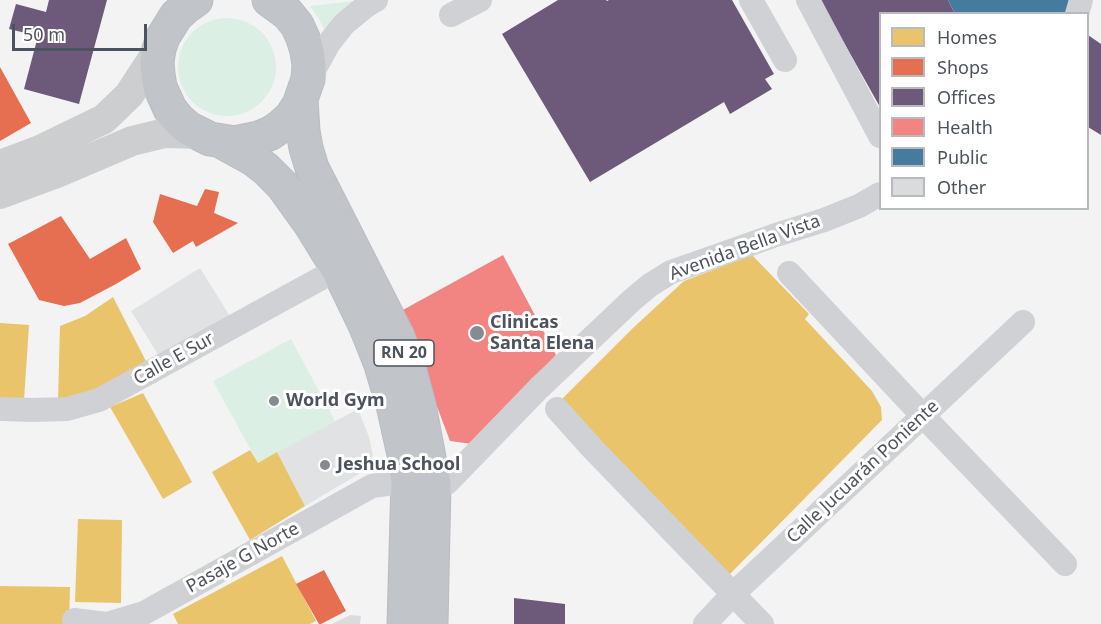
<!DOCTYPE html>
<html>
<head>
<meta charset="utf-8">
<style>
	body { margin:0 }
	#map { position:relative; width:1101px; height:624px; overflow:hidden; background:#f3f3f3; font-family:"Noto Sans",sans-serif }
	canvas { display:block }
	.legend { position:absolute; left:879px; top:12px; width:210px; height:198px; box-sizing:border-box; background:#fff; border:2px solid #b7babf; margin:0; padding:8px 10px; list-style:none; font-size:18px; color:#4c535e }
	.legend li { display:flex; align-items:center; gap:12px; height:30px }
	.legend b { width:30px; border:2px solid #b7babf }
	.scale { position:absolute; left:12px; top:24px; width:135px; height:27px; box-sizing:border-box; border:3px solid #4c535e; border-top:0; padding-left:8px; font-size:18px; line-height:21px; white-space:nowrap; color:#4c535e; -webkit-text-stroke:4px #fff; paint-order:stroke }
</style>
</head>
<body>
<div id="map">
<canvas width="1101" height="624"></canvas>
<ul class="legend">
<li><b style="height:16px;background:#e9c46a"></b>Homes</li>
<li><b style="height:16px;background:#e76f51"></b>Shops</li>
<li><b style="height:16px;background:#6d597a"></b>Offices</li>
<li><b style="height:16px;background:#f28482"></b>Health</li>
<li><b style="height:16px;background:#457b9d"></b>Public</li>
<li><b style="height:16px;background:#dbdbdd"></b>Other</li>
</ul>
<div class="scale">50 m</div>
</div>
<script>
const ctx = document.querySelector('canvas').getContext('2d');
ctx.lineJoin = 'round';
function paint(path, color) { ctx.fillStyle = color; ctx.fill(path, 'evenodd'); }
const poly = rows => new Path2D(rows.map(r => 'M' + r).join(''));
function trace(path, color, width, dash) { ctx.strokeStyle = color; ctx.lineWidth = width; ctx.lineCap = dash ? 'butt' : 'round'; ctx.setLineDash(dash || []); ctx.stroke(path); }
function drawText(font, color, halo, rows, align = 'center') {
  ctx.font = font + ' "Noto Sans",sans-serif'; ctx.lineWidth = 6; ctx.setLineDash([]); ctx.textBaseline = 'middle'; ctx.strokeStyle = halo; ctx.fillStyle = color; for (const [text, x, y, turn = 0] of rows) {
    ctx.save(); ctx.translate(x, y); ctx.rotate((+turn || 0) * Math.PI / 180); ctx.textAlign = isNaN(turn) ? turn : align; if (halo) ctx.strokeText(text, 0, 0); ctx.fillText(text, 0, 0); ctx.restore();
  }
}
paint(poly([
	[200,268,231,318,162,361,131,311],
	[358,409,369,437,373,456,359,474,305,506,277,452]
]), '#e1e2e3');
paint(poly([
	[355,1,328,38,320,21,310,6],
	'178 67a49 49 0 1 1 98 0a49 49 0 1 1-98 0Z',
	[291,339,335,421,258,463,213,381]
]), '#dbefe5');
paint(poly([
	[752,255,809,314,805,319,872,391,881,407,882,420,729,575,560,401,633,328,684,281],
	[113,297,149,367,121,383,58,402,60,326,85,316],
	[0,323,29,325,24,400,0,398],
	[143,393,192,482,163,499,110,407],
	[250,450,258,463,277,452,305,506,250,540,212,472],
	[78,519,122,520,121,603,75,602],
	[282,556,316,621,310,624,178,624,173,614],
	[0,586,70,587,69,624,0,624]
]), '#e9c46a');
paint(poly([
	[0,67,31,123,0,141],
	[205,189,219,192,214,213,238,223,196,247,193,241,173,253,153,222,160,194,197,206],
	[61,216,90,259,126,238,141,269,116,284,80,303,64,306,39,300,8,244],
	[324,570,346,611,321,624,319,624,296,584]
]), '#e76f51');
paint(poly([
	[49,0,107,0,79,104,24,89,38,36,9,29,16,4,46,12],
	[558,0,606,0,607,1,609,0,732,0,774,74,765,79,772,89,730,114,724,102,590,182,502,34],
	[820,0,948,0,955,14,880,14,880,107],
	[1088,35,1101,44,1101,135,1088,127],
	[514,598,565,604,565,624,514,624]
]), '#6d597a');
paint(poly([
	[503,255,556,355,472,444,450,441,401,311]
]), '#f28482');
paint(poly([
	[948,0,1075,0,1075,2,1064,14,955,14]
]), '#457b9d');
paint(poly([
	[350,615,361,616,360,624,332,624]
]), '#dbdbdd');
const highway = poly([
	[196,0,186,7,176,16,163,37,159,49,157,62,158,74,160,87,170,109,178,119,188,128,210,139,235,143,259,138,271,133,281,126,291,117,299,105,308,79,309,65,307,51,303,38,297,25,288,14,269,0],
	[301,100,303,131,306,148,312,168,398,337,409,368,419,405,434,484,431,624],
	[222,142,253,159,266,169,283,186,311,225,338,269,366,327,380,362,393,405,405,459,408,481,404,624]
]);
trace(highway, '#b9bcc2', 35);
trace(poly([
	[751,0,785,60],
	[808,0,880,136],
	[1077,14,1081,0],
	[451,15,480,0],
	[308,81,329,43,344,24,366,6,376,0],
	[789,273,923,416,1065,564],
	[0,409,32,410,67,409,99,400,338,269],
	[557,409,592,448,762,624],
	[434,484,447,483,539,388,632,300,650,285,671,272,776,235,824,220,859,206,880,194],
	[74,620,107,624,144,613,372,486,408,481],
	[705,624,733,594,1023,322]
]), '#cfd1d4', 24);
trace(poly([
	[0,165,40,150,104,119,129,95,159,49],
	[0,194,57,173,132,141,165,133,199,134]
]), '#ccced0', 30);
trace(highway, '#c1c4c8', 33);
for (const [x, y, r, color] of [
	[477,333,8,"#868b92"],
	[274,401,6,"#868b92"],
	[325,465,6,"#868b92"]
]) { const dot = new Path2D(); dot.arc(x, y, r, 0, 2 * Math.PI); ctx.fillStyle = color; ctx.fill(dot); trace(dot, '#fff', 2); }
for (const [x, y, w] of [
	[404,353,60]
]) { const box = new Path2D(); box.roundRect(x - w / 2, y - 13, w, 26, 4.5); ctx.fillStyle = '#fff'; ctx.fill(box); trace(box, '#4c535e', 1.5); }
drawText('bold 16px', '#4c535e', null, [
	["RN 20",404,353]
]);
drawText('18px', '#4c535e', '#fff', [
	["Avenida Bella Vista",745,248,-20],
	["Calle E Sur",174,359,-29],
	["Calle Jucuarán Poniente",863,472,-43],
	["Pasaje G Norte",243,558,-29]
]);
drawText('bold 18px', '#4c535e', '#fff', [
	["Clinicas",490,323],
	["Santa Elena",490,344],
	["World Gym",286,401],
	["Jeshua School",337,465]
], 'left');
</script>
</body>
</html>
